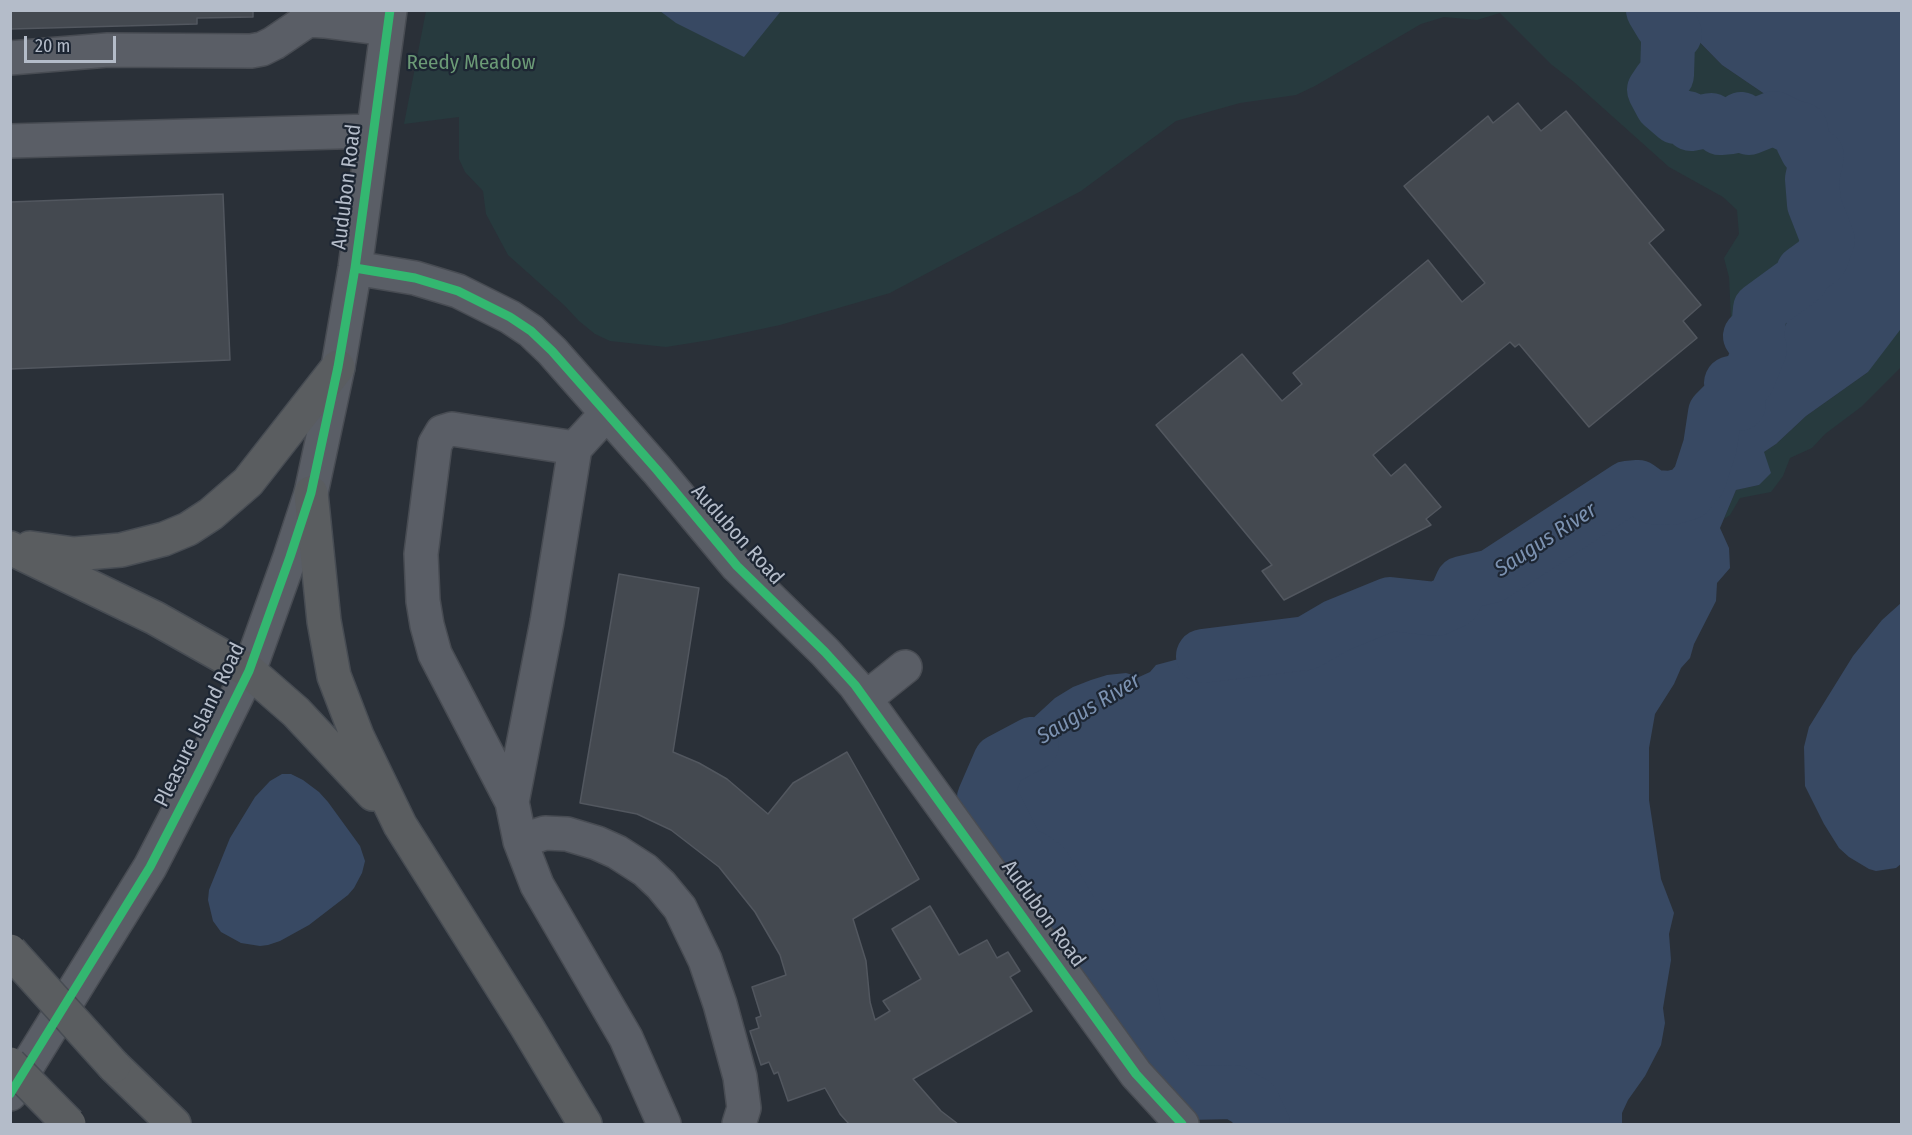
<!DOCTYPE html>
<html>
<head>
<meta charset="utf-8">
<style>
	body { margin:0 }
	#map { position:relative; width:1912px; height:1135px; overflow:hidden; background:#2a3038; font-family:"Fira Sans Condensed",sans-serif }
	canvas { display:block }
	.frame { position:absolute; inset:0; border:12px solid #b4bcc9; pointer-events:none }
	.scale { position:absolute; left:24px; top:36px; width:92px; height:27px; box-sizing:border-box; border:3px solid #b4bcc9; border-top:0; padding-left:8px; font-size:18px; line-height:21px; white-space:nowrap; color:#b4bcc9; -webkit-text-stroke:4px #1d2633; paint-order:stroke }
</style>
</head>
<body>
<div id="map">
<canvas width="1912" height="1135"></canvas>
<div class="frame"></div>
<div class="scale">20 m</div>
</div>
<script>
const ctx = document.querySelector('canvas').getContext('2d');
ctx.lineJoin = 'round';
function paint(path, color) { ctx.fillStyle = color; ctx.fill(path, 'evenodd'); }
const poly = rows => new Path2D(rows.map(r => 'M' + r).join(''));
function trace(path, color, width, dash) { ctx.strokeStyle = color; ctx.lineWidth = width; ctx.lineCap = dash ? 'butt' : 'round'; ctx.setLineDash(dash || []); ctx.stroke(path); }
function drawText(font, color, halo, rows, align = 'center') {
  ctx.font = font + ' "Fira Sans Condensed",sans-serif'; ctx.lineWidth = 4.5; ctx.setLineDash([]); ctx.textBaseline = 'middle'; ctx.strokeStyle = halo; ctx.fillStyle = color; for (const [text, x, y, turn = 0] of rows) {
    ctx.save(); ctx.translate(x, y); ctx.rotate((+turn || 0) * Math.PI / 180); ctx.textAlign = isNaN(turn) ? turn : align; if (halo) ctx.strokeText(text, 0, 0); ctx.fillText(text, 0, 0); ctx.restore();
  }
}
paint(poly([
	[426,11,1664,11,1674,17,1722,65,1772,99,1801,131,1815,198,1820,248,1766,369,1737,411,1712,425,1710,441,1725,469,1689,501,1682,502,1698,489,1706,455,1703,448,1688,438,1712,405,1723,377,1735,331,1731,318,1729,277,1724,258,1739,234,1737,210,1723,197,1669,167,1574,82,1552,65,1500,13,1477,20,1444,17,1421,24,1315,86,1296,95,1240,103,1176,121,1081,191,890,293,780,325,710,340,666,347,610,341,595,334,579,321,564,305,508,255,486,214,483,191,465,172,459,159,459,117,404,124],
	[1901,292,1901,367,1861,407,1825,434,1812,448,1790,458,1783,476,1771,492,1740,498,1730,515,1724,519,1736,490,1759,485,1764,452,1776,444,1806,416,1868,372]
]), '#273a3e');
paint(poly([
	[660,11,781,11,744,57,676,23],
	[1664,11,1901,11,1902,326,1900,330,1868,372,1806,416,1776,444,1764,452,1771,473,1759,485,1736,490,1720,528,1729,548,1730,568,1717,583,1716,601,1694,644,1690,658,1681,668,1674,684,1655,714,1649,748,1649,800,1661,879,1674,913,1669,934,1671,960,1663,1008,1665,1023,1661,1045,1645,1076,1628,1100,1622,1113,1622,1124,1250,1124,1240,1118,1224,1113,1177,1063,1161,1050,1135,1021,1117,996,1101,966,1079,944,1067,916,1055,902,1030,855,984,795,988,772,998,753,1022,742,1030,721,1055,698,1073,687,1091,680,1107,675,1126,673,1139,677,1150,672,1156,665,1216,649,1238,639,1259,634,1281,651,1301,651,1318,647,1429,602,1444,592,1464,586,1480,588,1495,583,1545,553,1587,534,1650,484,1657,486,1662,492,1682,502,1689,501,1725,469,1710,441,1712,425,1737,411,1766,369,1820,248,1815,198,1801,131,1772,99,1722,65,1675,17],
	[1901,603,1901,864,1896,868,1876,871,1869,869,1849,857,1839,848,1824,824,1805,786,1804,747,1809,727,1853,656,1882,620],
	[282,774,291,774,303,780,319,792,328,802,360,846,365,861,362,873,354,888,348,895,309,925,280,941,268,945,260,946,241,943,221,932,213,921,208,900,209,890,230,838,255,797,270,781]
]), '#384963');
trace(poly([
	[1203,656,1307,643,1336,626,1390,604,1436,609,1454,601,1462,583,1492,576,1627,488,1638,487,1652,497,1672,498,1688,493,1699,480,1710,446,1715,413,1724,404,1739,404,1731,383,1748,379,1760,349,1750,336,1758,329,1760,309,1801,279,1803,272,1821,259,1828,240,1814,204,1812,179,1817,156,1807,150,1802,140,1801,129,1790,126,1774,118,1749,128,1741,119,1731,127,1720,128,1711,120,1691,124,1687,118,1676,117,1662,105,1654,90,1660,81,1667,75,1668,43,1675,34,1672,27,1662,25,1653,10],
	[1032,744,1000,761,984,798,996,807,1021,857,1033,858,1044,866,1070,910,1131,994,1135,1020,1151,1053,1171,1080,1188,1093,1234,1092,1253,1103,1263,1124]
]), '#384963', 54);
const building = poly([
	[10,10,253,10,253,17,197,18,197,24,10,29,10,10],
	[1518,103,1541,131,1566,111,1664,230,1649,243,1701,305,1683,321,1697,338,1589,427,1519,344,1515,347,1510,342,1373,455,1391,476,1405,464,1441,507,1426,519,1431,525,1284,600,1262,571,1272,565,1156,425,1242,354,1282,401,1302,384,1293,373,1428,260,1462,302,1485,283,1404,186,1488,116,1493,123,1518,103],
	[223,194,230,360,10,369,10,202,223,194],
	[619,574,699,588,673,752,699,763,727,779,768,814,793,783,847,752,919,879,853,919,866,961,870,1002,875,1020,890,1011,883,1001,921,979,892,929,930,906,959,955,987,940,997,958,1008,952,1020,971,1010,977,1032,1011,913,1079,941,1111,958,1124,849,1124,840,1114,825,1088,788,1101,778,1072,774,1074,769,1062,761,1065,750,1031,759,1028,756,1018,761,1016,752,987,786,975,780,955,755,912,719,867,671,830,637,814,580,803,619,574]
]);
paint(building, '#444950');
trace(building, '#52575f', 1.5);
const minor = poly([
	[10,58,108,50,251,51,262,49,274,43,308,20,324,21,387,29],
	[10,141,372,131],
	[355,268,415,278,458,291,510,317,531,331,552,351,657,470,737,566,825,652,855,685,1136,1074,1182,1124],
	[607,413,575,448,547,622,512,802,520,841,537,885,626,1038,664,1124],
	[865,699,905,667],
	[512,802,435,654,427,625,423,601,421,554,435,444,442,432,452,429,575,448],
	[520,841,545,833,567,834,597,843,617,852,645,870,661,885,680,908,705,960,720,1004,740,1077,744,1108,739,1124],
	[10,1094,150,867,200,770,249,671,290,557,311,493,338,367,355,268,390,10]
]);
const highway = poly([
	[311,493,324,621,334,676,357,736,400,825,527,1027,585,1124],
	[10,548,155,618,249,671,296,712,373,794],
	[30,548,74,554,121,550,164,539,188,529,211,514,248,482,338,367],
	[114,1066,174,1124]
]);
trace(minor, '#484c53', 36);
trace(highway, '#474c53', 36);
trace(minor, '#5a5e66', 33);
trace(highway, '#5a5d60', 33);
const highwayBridge = poly([
	[10,951,114,1066],
	[10,1064,69,1124]
]);
trace(highwayBridge, '#474c53', 36, []);
trace(highwayBridge, '#5a5d60', 33);
trace(poly([
	[355,268,415,278,458,291,510,317,531,331,552,351,657,470,737,566,825,652,855,685,1136,1074,1182,1124],
	[10,1094,150,867,200,770,249,671,290,557,311,493,338,367,355,268,390,10]
]), '#33b770', 9);
drawText('21px', '#6b9a76', '#1d2633', [
	["Reedy Meadow",471,63]
]);
drawText('21px', '#b4bcc9', '#1d2633', [
	["Audubon Road",347,187,-83],
	["Audubon Road",737,535,48],
	["Pleasure Island Road",200,725,-64],
	["Audubon Road",1043,914,54]
]);
drawText('italic 22px', '#7c92b1', '#1d2633', [
	["Saugus River",1546,540,-33],
	["Saugus River",1089,709,-31]
]);
</script>
</body>
</html>
